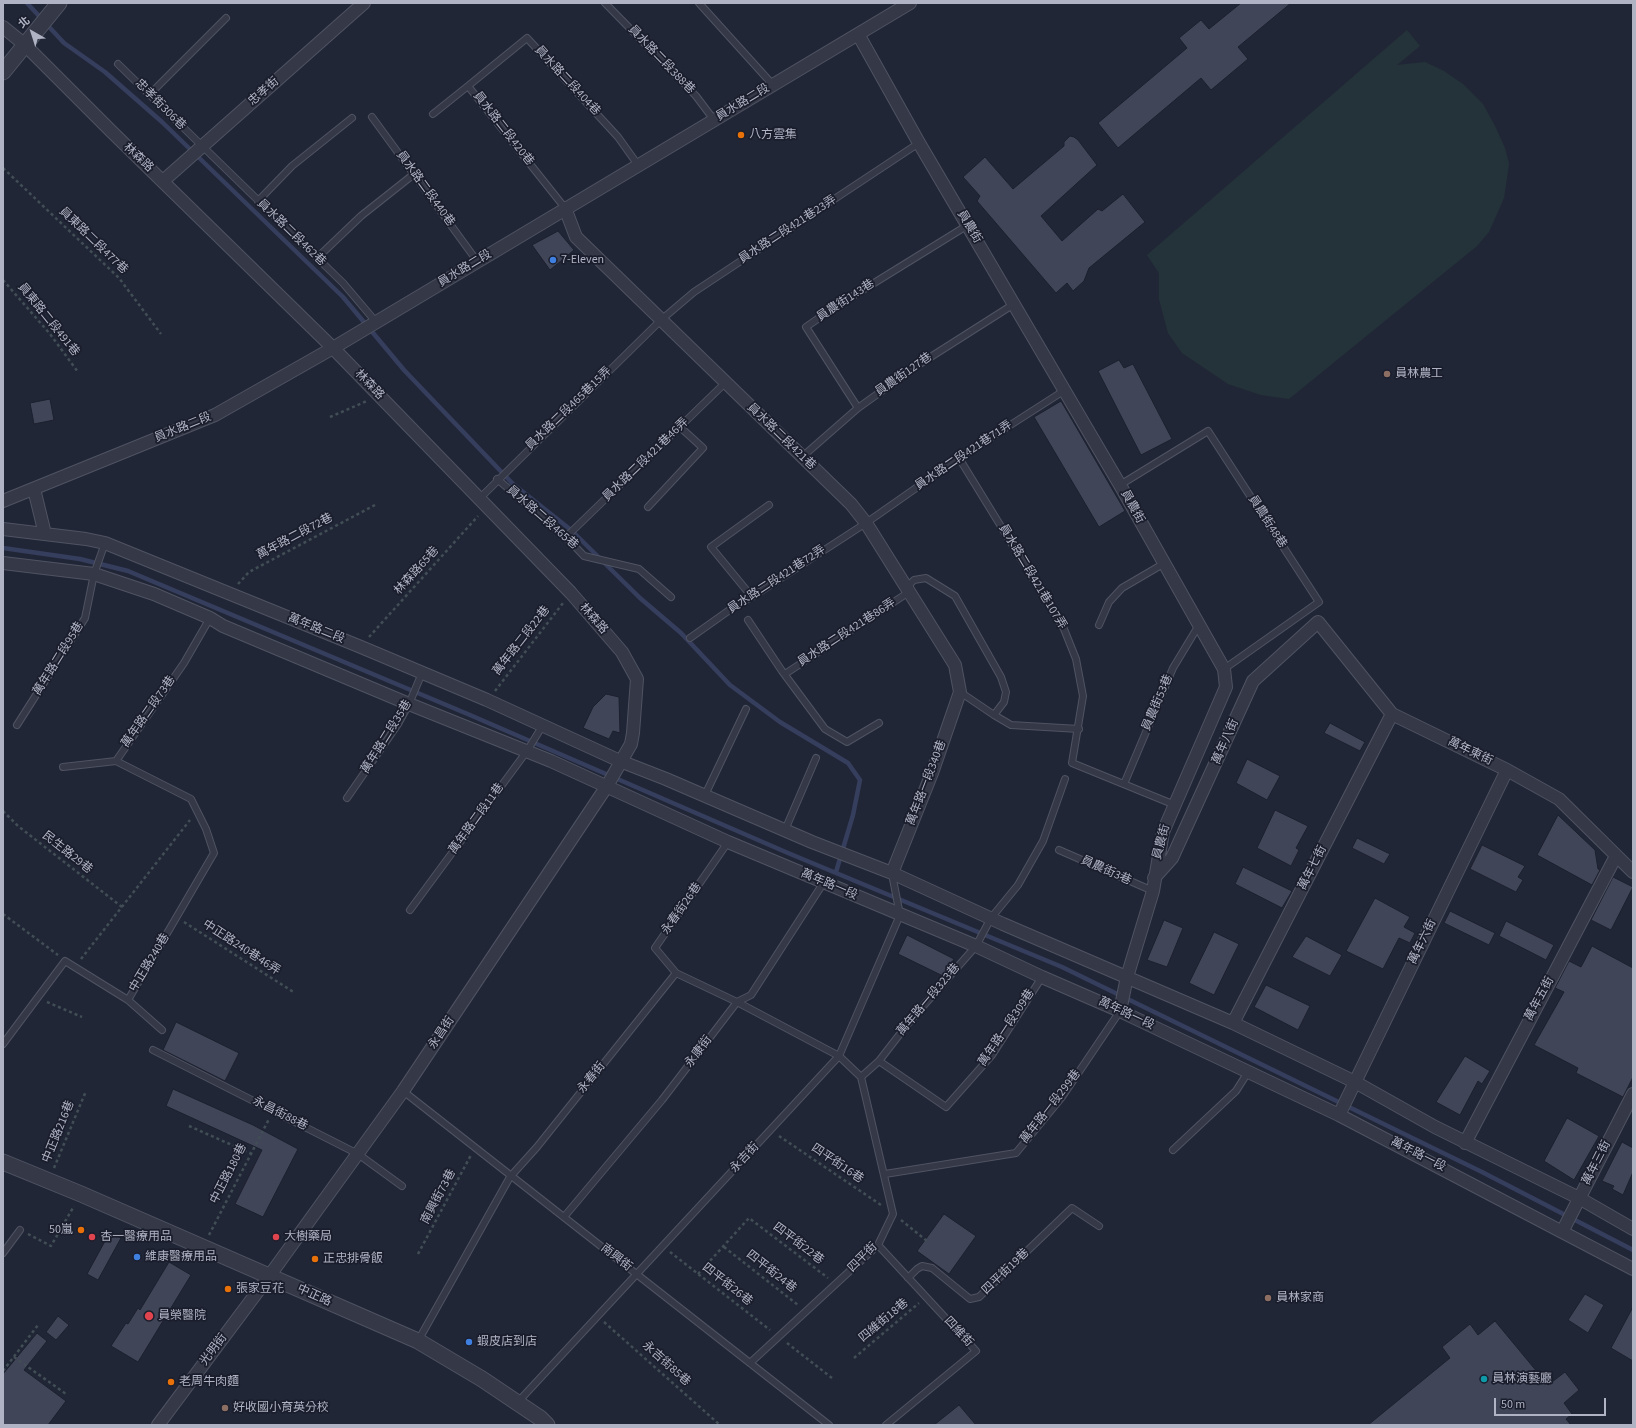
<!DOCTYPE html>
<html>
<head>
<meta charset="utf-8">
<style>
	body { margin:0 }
	#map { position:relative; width:1636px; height:1428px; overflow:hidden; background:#212637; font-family:"Source Sans 3","Noto Sans TC",sans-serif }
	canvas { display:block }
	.frame { position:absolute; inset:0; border:4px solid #afb3c4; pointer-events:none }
	.north { position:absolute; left:12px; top:12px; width:40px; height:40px; -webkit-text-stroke:3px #1a1e2c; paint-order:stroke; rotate:321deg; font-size:11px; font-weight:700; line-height:16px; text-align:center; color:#afb3c4 }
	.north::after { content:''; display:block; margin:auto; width:14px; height:18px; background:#afb3c4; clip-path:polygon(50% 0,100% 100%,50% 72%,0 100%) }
	.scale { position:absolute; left:1494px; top:1398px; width:112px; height:18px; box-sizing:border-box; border:2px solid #afb3c4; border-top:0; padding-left:5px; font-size:12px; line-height:14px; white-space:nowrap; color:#afb3c4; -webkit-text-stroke:3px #1a1e2c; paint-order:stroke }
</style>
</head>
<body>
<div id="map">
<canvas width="1636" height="1428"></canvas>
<div class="frame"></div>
<div class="north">北</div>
<div class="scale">50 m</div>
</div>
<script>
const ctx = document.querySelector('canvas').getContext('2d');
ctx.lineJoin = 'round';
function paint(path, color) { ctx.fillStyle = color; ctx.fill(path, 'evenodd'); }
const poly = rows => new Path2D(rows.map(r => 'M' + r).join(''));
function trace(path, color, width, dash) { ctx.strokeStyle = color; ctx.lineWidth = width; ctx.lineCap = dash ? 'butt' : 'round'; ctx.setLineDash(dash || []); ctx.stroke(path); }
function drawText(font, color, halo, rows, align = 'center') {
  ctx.font = font + ' "Source Sans 3","Noto Sans TC",sans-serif'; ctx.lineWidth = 3.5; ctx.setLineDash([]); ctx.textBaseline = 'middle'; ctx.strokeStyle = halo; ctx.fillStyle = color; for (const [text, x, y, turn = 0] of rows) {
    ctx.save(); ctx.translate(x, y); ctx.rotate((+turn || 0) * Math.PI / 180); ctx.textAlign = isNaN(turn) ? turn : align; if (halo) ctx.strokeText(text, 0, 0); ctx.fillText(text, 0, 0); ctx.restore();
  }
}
paint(poly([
	[1407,30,1420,46,1397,65,1425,62,1444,71,1463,84,1483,104,1495,126,1505,148,1509,164,1504,198,1489,232,1477,246,1289,399,1261,395,1228,384,1182,353,1168,333,1159,299,1159,273,1147,255]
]), '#243339');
trace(poly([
	[27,3,64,43,105,72,162,122,343,297,404,370,513,484,571,530,640,598,681,633,730,685,780,722,848,763,860,780,853,815,836,872],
	[3,548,80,559,128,571,470,715,788,853,1062,967,1482,1172,1633,1250]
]), '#363e5d', 4.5);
const building = poly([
	[1241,3,1291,3,1238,47,1248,59,1211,90,1201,78,1118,148,1098,123,1187,48,1179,38,1201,20,1209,29,1241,3],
	[1070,136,1074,137,1078,140,1097,165,1041,216,1062,241,1098,209,1102,211,1123,194,1145,222,1089,268,1084,281,1073,291,1067,283,1056,293,977,201,980,196,963,177,985,157,1013,189,1064,146,1064,142,1070,136],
	[558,231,574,250,550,270,532,245,558,231],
	[1119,360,1124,368,1133,364,1172,439,1141,455,1098,371,1119,360],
	[50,399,54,420,34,424,30,403,50,399],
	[1061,401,1125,511,1099,527,1034,417,1061,401],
	[606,694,619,697,620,733,613,731,609,739,583,728,593,707,606,694],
	[1330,723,1365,742,1360,751,1324,733,1330,723],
	[1247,759,1280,776,1267,800,1236,783,1247,759],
	[1275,810,1308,826,1296,848,1299,850,1291,866,1257,848,1275,810],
	[1558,815,1595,850,1598,869,1600,870,1592,885,1537,855,1558,815],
	[1357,838,1390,854,1384,864,1352,848,1357,838],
	[1482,845,1525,866,1518,877,1523,880,1516,892,1470,869,1482,845],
	[1243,867,1292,891,1282,908,1235,884,1243,867],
	[1613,877,1633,887,1611,930,1591,920,1613,877],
	[1375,898,1410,917,1404,927,1415,933,1410,943,1399,938,1383,969,1346,951,1375,898],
	[1450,911,1495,933,1489,945,1444,923,1450,911],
	[1164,920,1183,928,1167,967,1147,960,1164,920],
	[1506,921,1554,945,1546,960,1499,936,1506,921],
	[1214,932,1239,944,1214,995,1189,983,1214,932],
	[907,935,954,959,948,971,943,976,898,954,907,935],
	[1306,936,1342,955,1330,976,1292,957,1306,936],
	[1592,946,1633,968,1633,1077,1623,1097,1576,1073,1578,1068,1534,1045,1564,992,1555,988,1569,961,1581,967,1592,946],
	[1266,985,1310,1006,1298,1030,1254,1007,1266,985],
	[176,1022,239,1053,225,1081,163,1050,176,1022],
	[1465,1056,1490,1071,1482,1084,1478,1081,1460,1115,1436,1102,1465,1056],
	[173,1089,253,1125,298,1149,263,1217,235,1204,262,1150,166,1106,173,1089],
	[1567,1118,1599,1136,1574,1180,1544,1161,1567,1118],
	[1622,1142,1633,1148,1633,1172,1623,1195,1612,1189,1614,1186,1602,1181,1622,1142],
	[944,1214,976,1236,949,1274,917,1251,944,1214],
	[110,1232,121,1238,98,1280,87,1274,110,1232],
	[169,1262,191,1275,138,1362,111,1346,126,1323,128,1324,138,1308,140,1310,169,1262],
	[1585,1294,1604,1305,1588,1333,1568,1320,1585,1294],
	[1633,1307,1633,1361,1611,1348,1633,1307],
	[58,1316,69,1325,56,1340,46,1332,58,1316],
	[1495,1321,1548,1385,1565,1372,1579,1390,1564,1403,1572,1414,1566,1419,1571,1425,1368,1425,1450,1358,1442,1347,1470,1324,1478,1335,1495,1321],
	[37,1333,47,1341,24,1370,66,1401,48,1425,3,1425,3,1374,37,1333],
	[959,1405,976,1425,934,1425,959,1405]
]);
paint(building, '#404558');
trace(building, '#1c202e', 1);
const service = poly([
	[605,3,696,96,714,120],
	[699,3,773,85],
	[118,64,343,283,376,322],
	[468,86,527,38,618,137,638,165],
	[149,95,226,18],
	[433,114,468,86,565,208],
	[372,117,477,261],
	[258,201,292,166,352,118],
	[317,258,361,216,414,174],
	[858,408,806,327,832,309,968,225],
	[802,457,858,408,918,365,1014,304],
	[959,458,1064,629,1076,659,1083,696,1072,763,1175,805],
	[497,479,566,537,584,556,639,569,671,597],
	[1120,485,1208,431,1319,602,1224,669],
	[479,499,661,320,694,292,919,143],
	[648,507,703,448,680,427],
	[566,537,725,383],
	[752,597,711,547,769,505],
	[748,620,782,671,825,729,847,742,879,723],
	[1099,625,1109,602,1122,588,1163,564],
	[690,638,738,604,752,597,866,523,959,458,1065,390],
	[785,674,909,592,910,584,914,580,926,578,955,596,1001,677,1006,692,1004,702,994,715],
	[960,692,994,715,1011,725,1079,729],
	[17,725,85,618,94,574,105,543],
	[63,767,116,761,184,663,210,618],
	[1124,784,1173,668,1199,625],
	[705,795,746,709],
	[347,798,398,724,409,704,422,673],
	[785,830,816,758],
	[728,842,655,948,676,973,737,1002,839,1056,861,1077,893,1214,878,1245,750,1363],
	[1059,850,1153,891],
	[410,910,527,751,543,725],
	[128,1000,162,1030],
	[3,1044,65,961,128,1000,214,853,206,829,191,799,116,761],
	[153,1050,358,1154,402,1186],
	[879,1061,946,1107,992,1055,1042,977],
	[861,1077,879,1061,910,1021,976,946,991,918,1018,885,1043,841,1065,779],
	[403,1091,829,1425],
	[1173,1150,1236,1091,1248,1072],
	[885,1174,1016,1153,1062,1097,1120,1011],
	[564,1217,662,1100,737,1002,751,995,824,882],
	[878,1245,976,1351,886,1425],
	[3,1253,20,1230],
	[908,1278,917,1269,922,1266,932,1268,970,1299,979,1297,1072,1208,1099,1226],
	[418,1341,510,1177,537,1147,676,973],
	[517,1403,839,1056,900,915,892,874]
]);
const minor = poly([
	[3,27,25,45,112,132,333,348,571,593,622,652,637,679,633,733,631,744,607,786,403,1091,270,1275,158,1425],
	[858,34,919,143,1120,485,1224,669,1226,687,1163,832,1153,891,1127,977,1120,1011],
	[163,181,364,3],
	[565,208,576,237,851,504,866,523,955,665,960,692,932,773,892,873],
	[34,489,45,534],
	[3,501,215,415,333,348,910,3],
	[3,529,86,539,105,543,361,647,487,700,620,761,666,779,812,842,892,873,1003,924,1233,1023,1355,1082,1435,1127,1579,1198,1633,1229],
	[3,563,94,574,154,594,210,618,223,626,409,704,551,761,728,842,976,946,1042,977,1120,1011,1339,1115,1633,1269],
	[1154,878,1172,858,1253,681,1318,622,1392,714,1507,770,1559,799,1633,872],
	[1233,1023,1392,714],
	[1339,1115,1507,770],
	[1465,1143,1616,856],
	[1562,1232,1633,1094]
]);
const tertiary = poly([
	[3,72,59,3],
	[3,1162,81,1194,418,1341,482,1379,540,1418,547,1425]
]);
trace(service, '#4f5362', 8);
trace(minor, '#4f5362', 14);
trace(tertiary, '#4f5362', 17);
trace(poly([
	[3,168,119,278,161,334],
	[3,280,50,334,78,372],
	[330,417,367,401],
	[238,584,249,572,375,505],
	[369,637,478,516],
	[495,691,563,603],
	[3,811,18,826,122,907],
	[3,914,58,955],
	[184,922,295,993],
	[81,959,190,820],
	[47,1002,82,1017],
	[189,1126,250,1153],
	[779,1136,881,1205],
	[54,1168,86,1091],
	[901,1220,927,1241],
	[28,1234,51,1246,74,1206],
	[209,1235,269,1119],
	[724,1247,798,1305],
	[670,1252,770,1330],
	[418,1254,471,1155],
	[698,1274,749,1218,828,1278],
	[604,1322,720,1425],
	[787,1343,832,1378],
	[14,1357,66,1394],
	[854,1358,919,1303],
	[3,1371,38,1325]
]), '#414e55', 2.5, [3, 3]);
trace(service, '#353947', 6);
trace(minor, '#353947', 12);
trace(tertiary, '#353947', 15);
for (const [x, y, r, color] of [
	[741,135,4,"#e8710a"],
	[553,260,4,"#3f7fe0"],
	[1387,374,4,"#8d6e63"],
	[81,1230,4,"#e8710a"],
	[92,1237,4,"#e0444e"],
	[276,1237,4,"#e0444e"],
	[137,1257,4,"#3f7fe0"],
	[315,1259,4,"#e8710a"],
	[228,1289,4,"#e8710a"],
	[1268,1298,4,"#8d6e63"],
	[149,1316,5,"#e0444e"],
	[469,1342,4,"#3f7fe0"],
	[1484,1379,4,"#0f9aa8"],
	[171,1382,4,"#e8710a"],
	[225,1408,4,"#8d6e63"]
]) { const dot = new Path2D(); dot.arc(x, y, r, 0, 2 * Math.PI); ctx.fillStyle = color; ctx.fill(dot); trace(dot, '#1a1e2c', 1.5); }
drawText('12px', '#afb3c4', '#1a1e2c', [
	["員水路二段388巷",661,60,46],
	["員水路二段404巷",567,81,47],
	["忠孝街",264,92,-41],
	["員水路二段",743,103,-31],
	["忠孝街306巷",160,105,45],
	["員水路二段420巷",503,129,52],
	["林森路",138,158,43],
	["員水路二段440巷",425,189,54],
	["員農街",969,227,59],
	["員水路二段421巷23弄",788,230,-33],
	["員水路二段462巷",291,233,44],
	["員東路二段477巷",93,241,44],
	["員水路二段",465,269,-31],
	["員農街143巷",846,301,-33],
	["員東路二段491巷",48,320,51],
	["員農街127巷",904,375,-35],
	["林森路",369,385,46],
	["員水路二段465巷15弄",569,409,-44],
	["員水路二段",183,428,-22],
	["員水路二段421巷",781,437,44],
	["員水路二段421巷71弄",964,456,-34],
	["員水路二段421巷46弄",646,460,-44],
	["員農街",1132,507,61],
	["員水路二段465巷",542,518,41],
	["員農街48巷",1267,522,57],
	["萬年路二段72巷",295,537,-28],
	["林森路65巷",417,571,-48],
	["員水路二段421巷107弄",1032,577,59],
	["員水路二段421巷72弄",777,580,-33],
	["林森路",593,619,49],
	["萬年路二段",316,629,22],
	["員水路二段421巷86弄",847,633,-33],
	["萬年路二段22巷",522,641,-52],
	["萬年路二段95巷",59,659,-58],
	["員農街53巷",1158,703,-67],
	["萬年路二段73巷",149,712,-55],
	["萬年路二段35巷",387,737,-58],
	["萬年八街",1226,742,-66],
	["萬年東街",1470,752,26],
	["萬年路一段340巷",927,783,-69],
	["萬年路二段11巷",477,819,-54],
	["員農街",1162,842,-75],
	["民生路29巷",67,853,38],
	["萬年七街",1313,868,-63],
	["員農街3巷",1106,871,24],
	["萬年路一段",829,885,23],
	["永春街26巷",682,909,-55],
	["萬年六街",1423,942,-64],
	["中正路240巷46弄",241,948,33],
	["中正路240巷",150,963,-59],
	["萬年五街",1540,999,-62],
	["萬年路一段323巷",929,1000,-50],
	["萬年路一段",1126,1014,25],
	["萬年路一段309巷",1007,1028,-56],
	["永昌街",442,1033,-56],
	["永康街",699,1052,-53],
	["永春街",592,1078,-51],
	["萬年路一段299巷",1051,1107,-52],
	["永昌街88巷",280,1114,27],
	["中正路216巷",59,1132,-68],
	["萬年路一段",1418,1155,27],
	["永吉街",745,1158,-47],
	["萬年三街",1597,1163,-63],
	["四平街16巷",837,1164,34],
	["中正路180巷",229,1174,-63],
	["南興街73巷",439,1197,-62],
	["四平街22巷",798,1244,37],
	["南興街",616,1258,38],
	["四平街",863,1258,-45],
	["四平街24巷",771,1272,38],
	["四平街19巷",1006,1272,-44],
	["四平街26巷",727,1285,38],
	["中正路",314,1296,24],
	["四維街18巷",884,1321,-40],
	["四維街",958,1332,47],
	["光明街",214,1350,-53],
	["永吉街85巷",666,1364,42]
]);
drawText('12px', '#afb3c4', '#1a1e2c', [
	["八方雲集",749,135],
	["7-Eleven",561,260],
	["員林農工",1395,374],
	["50嵐",73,1230,"right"],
	["杏一醫療用品",100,1237],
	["大樹藥局",284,1237],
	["維康醫療用品",145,1257],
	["正忠排骨飯",323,1259],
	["張家豆花",236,1289],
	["員林家商",1276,1298],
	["員榮醫院",158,1316],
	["蝦皮店到店",477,1342],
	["員林演藝廳",1492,1379],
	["老周牛肉麵",179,1382],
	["好收國小育英分校",233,1408]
], 'left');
</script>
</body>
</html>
